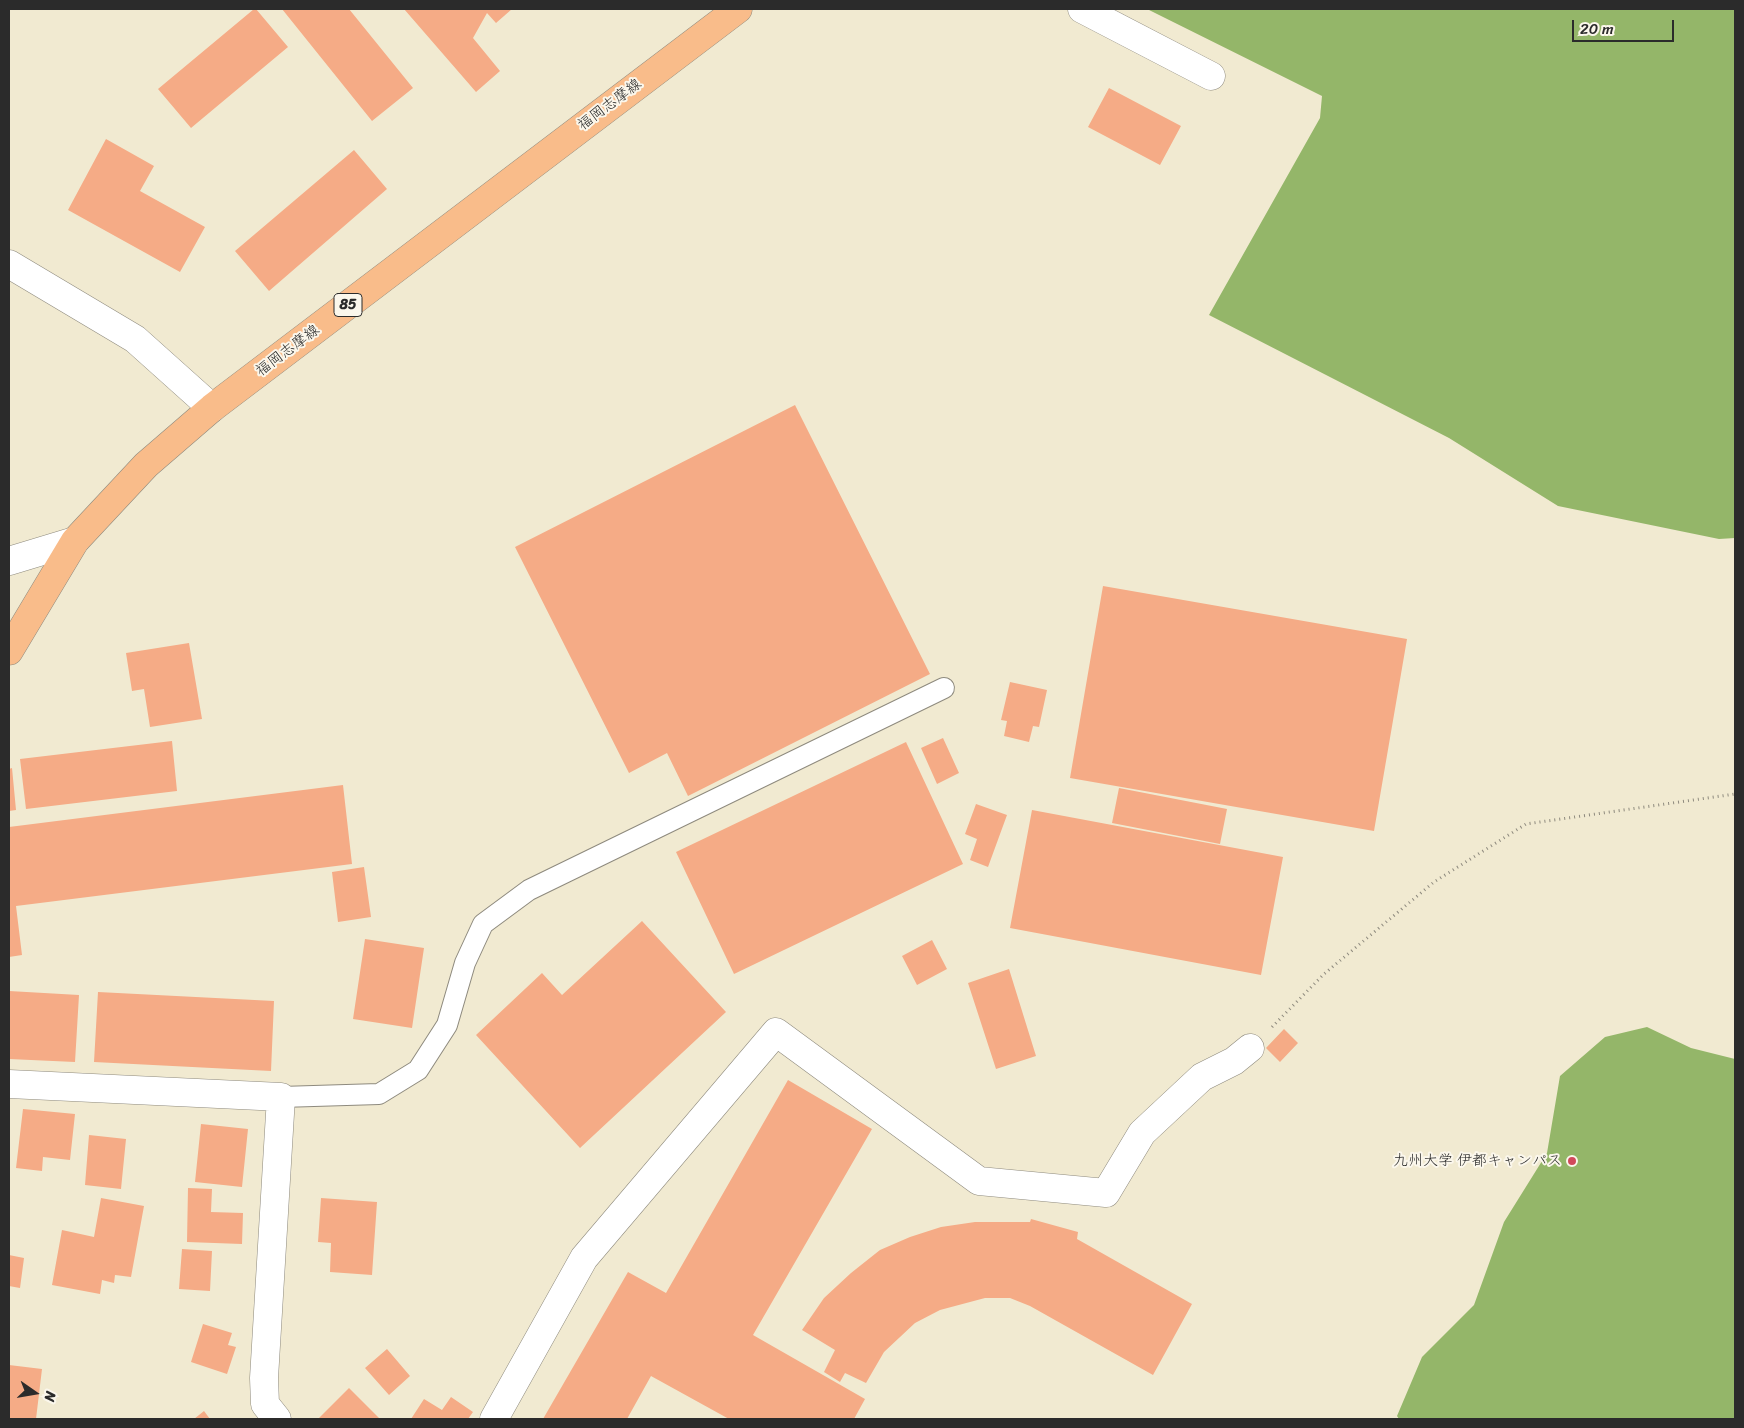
<!DOCTYPE html>
<html>
<head>
<meta charset="utf-8">
<style>
	body { margin:0 }
	#map { position:relative; width:1744px; height:1428px; overflow:hidden; background:#f1ead1; font-family:Sriracha,sans-serif }
	canvas { display:block }
	.frame { position:absolute; inset:0; border:10px solid #2b2b2b; pointer-events:none }
	.north { position:absolute; left:10px; top:1368px; width:50px; height:50px; -webkit-text-stroke:4px #fbf7ec; paint-order:stroke; rotate:103deg; font-size:14px; font-weight:700; line-height:20px; text-align:center; color:#2b2b2b }
	.north::after { content:''; display:block; margin:auto; width:18px; height:22px; background:#2b2b2b; clip-path:polygon(50% 0,100% 100%,50% 72%,0 100%) }
	.scale { position:absolute; left:1572px; top:20px; width:102px; height:22px; box-sizing:border-box; border:2px solid #2b2b2b; border-top:0; padding-left:6px; font-size:15px; line-height:18px; white-space:nowrap; color:#2b2b2b; -webkit-text-stroke:4px #fbf7ec; paint-order:stroke }
</style>
</head>
<body>
<div id="map">
<canvas width="1744" height="1428"></canvas>
<div class="frame"></div>
<div class="north">N</div>
<div class="scale">20 m</div>
</div>
<script>
const ctx = document.querySelector('canvas').getContext('2d');
ctx.lineJoin = 'round';
function paint(path, color) { ctx.fillStyle = color; ctx.fill(path, 'evenodd'); }
const poly = rows => new Path2D(rows.map(r => 'M' + r).join(''));
function trace(path, color, width, dash) { ctx.strokeStyle = color; ctx.lineWidth = width; ctx.lineCap = dash ? 'butt' : 'round'; ctx.setLineDash(dash || []); ctx.stroke(path); }
function drawText(font, color, halo, rows, align = 'center') {
  ctx.font = font + ' Sriracha,"Klee One",sans-serif'; ctx.lineWidth = 4; ctx.setLineDash([]); ctx.textBaseline = 'middle'; ctx.strokeStyle = halo; ctx.fillStyle = color; for (const [text, x, y, turn = 0] of rows) {
    ctx.save(); ctx.translate(x, y); ctx.rotate((+turn || 0) * Math.PI / 180); ctx.textAlign = isNaN(turn) ? turn : align; if (halo) ctx.strokeText(text, 0, 0); ctx.fillText(text, 0, 0); ctx.restore();
  }
}
paint(poly([
	[1147,9,1735,9,1735,538,1719,539,1558,506,1449,438,1209,315,1320,118,1322,96],
	[1647,1027,1691,1048,1735,1059,1735,1419,1399,1419,1397,1416,1422,1357,1474,1305,1504,1222,1547,1153,1560,1076,1605,1037]
]), '#94b669');
paint(poly([
	[254,9,256,9,288,47,191,128,158,89],
	[282,9,349,9,413,88,372,121],
	[404,9,512,9,496,23,487,13,473,38,500,71,476,92],
	[1109,88,1181,126,1160,165,1088,127],
	[106,139,154,166,140,191,205,227,180,272,68,210],
	[354,150,387,189,269,291,235,251],
	[795,405,930,674,688,796,667,753,629,773,515,547],
	[1103,586,1407,639,1374,831,1070,778],
	[189,643,202,719,150,727,144,689,132,691,126,653],
	[1010,682,1047,690,1039,727,1033,726,1029,742,1004,736,1007,721,1001,720],
	[943,738,959,773,937,784,921,748],
	[172,741,177,791,26,809,20,759],
	[906,742,963,864,734,974,676,852],
	[12,768,16,810,9,811,9,769],
	[343,785,352,864,16,906,22,955,9,957,9,827],
	[1119,788,1227,809,1220,844,1112,823],
	[976,804,1007,815,988,867,970,860,977,839,965,834],
	[1032,810,1283,857,1261,975,1010,928],
	[364,867,371,917,338,922,332,872],
	[642,921,726,1012,580,1148,476,1035,542,973,562,995],
	[365,939,424,948,412,1028,353,1019],
	[932,940,947,969,917,985,902,956],
	[1009,969,1036,1056,996,1069,968,983],
	[9,991,79,995,75,1062,9,1059],
	[98,992,274,1001,271,1071,94,1062],
	[1284,1029,1298,1043,1280,1062,1266,1048],
	[788,1080,872,1129,753,1335,865,1399,854,1419,729,1419,651,1376,627,1419,543,1419,628,1272,666,1293],
	[23,1109,75,1114,70,1160,43,1157,42,1171,16,1168],
	[201,1124,248,1129,242,1187,195,1182],
	[89,1135,126,1139,121,1189,85,1185],
	[188,1188,212,1189,211,1212,243,1213,242,1244,187,1242],
	[101,1198,144,1206,131,1277,115,1275,114,1283,102,1280,100,1294,52,1285,62,1230,94,1237],
	[321,1198,377,1202,372,1275,330,1272,331,1243,318,1242],
	[1031,1219,1078,1232,1077,1239,1192,1304,1153,1375,1030,1306,1010,1298,985,1298,940,1310,915,1323,884,1352,866,1383,845,1373,840,1382,824,1372,835,1350,802,1330,824,1298,851,1273,880,1250,910,1237,941,1227,975,1222,1030,1222],
	[182,1249,212,1251,210,1291,179,1289],
	[9,1255,24,1258,20,1288,9,1286],
	[203,1324,232,1333,228,1345,236,1347,227,1374,191,1362],
	[387,1349,410,1376,389,1395,365,1368],
	[9,1365,42,1369,36,1419,9,1419],
	[349,1388,380,1419,318,1419],
	[451,1397,473,1412,468,1419,411,1419,424,1399,442,1410],
	[204,1411,210,1419,194,1419]
]), '#f5ab86');
const service = poly([
	[281,1097,379,1094,418,1070,447,1025,465,963,483,924,529,890,944,688]
]);
const minor = poly([
	[1082,9,1211,76],
	[9,561,75,541],
	[9,1084,281,1097,264,1378,265,1404,277,1419],
	[494,1419,584,1258,776,1032,979,1181,1106,1193,1142,1133,1202,1077,1234,1061,1250,1048]
]);
const tertiary = poly([
	[9,264,135,339,212,408]
]);
const primary = poly([
	[9,651,75,541,146,465,212,408,738,9]
]);
trace(service, '#8e8a7e', 22);
trace(minor, '#8e8a7e', 29);
trace(tertiary, '#8e8a7e', 29);
trace(primary, '#8e8a7e', 29);
trace(poly([
	[1272,1027,1324,974,1434,882,1526,824,1735,794]
]), '#8e8a7e', 3, [1, 4]);
trace(service, '#fff', 20);
trace(minor, '#fff', 28);
trace(tertiary, '#fff', 28);
trace(primary, '#f9bc8a', 28);
for (const [x, y, r, color] of [
	[1572,1161,5,"#d1495b"]
]) { const dot = new Path2D(); dot.arc(x, y, r, 0, 2 * Math.PI); ctx.fillStyle = color; ctx.fill(dot); trace(dot, '#fbf7ec', 2); }
for (const [x, y, w] of [
	[348,305,28]
]) { const box = new Path2D(); box.roundRect(x - w / 2, y - 11.5, w, 23, 4); ctx.fillStyle = '#fbf7ec'; ctx.fill(box); trace(box, '#2b2b2b', 1); }
drawText('bold 14px', '#2b2b2b', null, [
	["85",348,305]
]);
drawText('15px', '#2b2b2b', '#fbf7ec', [
	["福岡志摩線",610,105,-37],
	["福岡志摩線",288,351,-37]
]);
drawText('15px', '#2b2b2b', '#fbf7ec', [
	["九州大学 伊都キャンパス",1562,1161]
], 'right');
</script>
</body>
</html>
